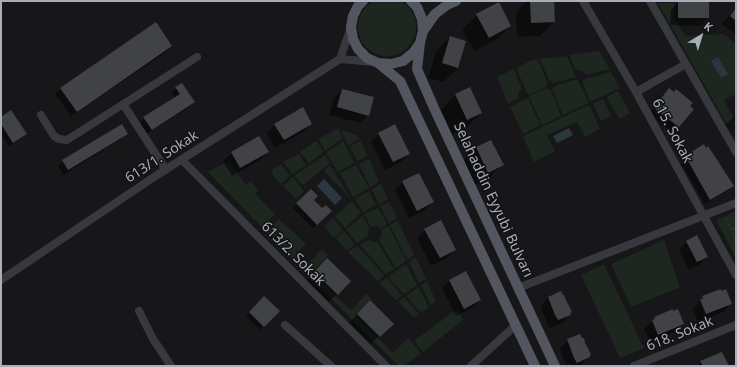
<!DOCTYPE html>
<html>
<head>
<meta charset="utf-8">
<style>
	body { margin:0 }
	#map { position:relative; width:737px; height:367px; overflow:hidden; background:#171719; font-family:"Noto Sans",sans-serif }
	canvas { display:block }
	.frame { position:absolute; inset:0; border:2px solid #a8aeba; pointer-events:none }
	.north { position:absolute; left:681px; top:16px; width:40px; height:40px; -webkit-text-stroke:3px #121214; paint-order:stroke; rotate:38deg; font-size:11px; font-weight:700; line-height:16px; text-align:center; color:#a8aeba }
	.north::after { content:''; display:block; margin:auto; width:14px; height:18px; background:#a8aeba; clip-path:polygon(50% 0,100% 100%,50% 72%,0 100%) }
</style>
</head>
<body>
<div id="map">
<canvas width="737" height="367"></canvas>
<div class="frame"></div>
<div class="north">K</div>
</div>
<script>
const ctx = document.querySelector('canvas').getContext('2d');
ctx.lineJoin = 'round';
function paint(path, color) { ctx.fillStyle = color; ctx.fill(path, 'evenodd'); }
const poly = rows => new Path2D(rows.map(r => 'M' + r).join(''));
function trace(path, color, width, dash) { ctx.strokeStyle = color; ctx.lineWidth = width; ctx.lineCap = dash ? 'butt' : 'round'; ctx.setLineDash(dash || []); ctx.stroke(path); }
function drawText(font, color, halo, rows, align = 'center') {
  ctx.font = font + ' "Noto Sans",sans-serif'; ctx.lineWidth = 3; ctx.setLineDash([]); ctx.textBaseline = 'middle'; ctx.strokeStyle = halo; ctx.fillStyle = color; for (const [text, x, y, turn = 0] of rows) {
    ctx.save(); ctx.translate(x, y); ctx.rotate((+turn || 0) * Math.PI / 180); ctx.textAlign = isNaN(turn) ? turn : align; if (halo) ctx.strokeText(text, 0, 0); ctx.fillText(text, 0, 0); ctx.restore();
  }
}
paint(poly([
	'358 27a29 29 0 1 1 58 0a29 29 0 1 1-58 0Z',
	[658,3,674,3,674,17,685,36,723,34,727,36,736,45,736,94,725,99,725,103,736,122,736,139,735,139],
	[599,51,610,69,586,75,584,72,580,70,576,70,569,55],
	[567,56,576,77,553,83,549,80,540,59],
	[532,60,538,60,547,82,546,87,528,95,516,68],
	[514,69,522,89,519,91,518,94,519,98,508,104,497,77],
	[611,72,620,88,590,102,582,80],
	[577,79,589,103,563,115,552,89,555,86],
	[546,88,551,90,561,116,542,125,529,96],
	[618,91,630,113,619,119,607,97],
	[528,98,540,125,523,134,510,107],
	[603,99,611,116,601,121,593,104],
	[589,105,600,129,585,137,577,122,547,135,555,151,534,162,523,136],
	[336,129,339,130,343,138,325,151,319,139],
	[341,130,356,135,360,139,348,145],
	[316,141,324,152,309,163,300,152],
	[343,141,354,163,338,172,326,153],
	[361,141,367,156,357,161,350,146],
	[299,154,306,165,293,174,283,162],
	[325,155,330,163,303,185,294,176],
	[369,159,379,182,370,187,359,164],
	[229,161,246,185,251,181,258,190,255,194,275,214,265,224,270,228,279,219,306,244,295,254,306,266,322,249,328,255,312,273,351,310,366,294,372,299,355,315,393,353,408,338,421,353,404,366,399,366,358,326,208,172],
	[281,164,290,176,281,184,273,176,272,173,273,169],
	[330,165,351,199,324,171],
	[356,165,369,188,353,197,340,173],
	[293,177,304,191,296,199,283,186],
	[381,184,388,199,379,204,372,189],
	[369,191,376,205,363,212,355,199],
	[352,201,361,213,345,228,335,216],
	[389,202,397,218,389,223,380,206],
	[378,208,387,224,381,229,377,226,374,226,371,227,364,214],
	[736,211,736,258,716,220],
	[362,216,370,228,368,231,368,236,357,243,346,230],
	[333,218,343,230,334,238,324,226],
	[398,220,414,255,407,260,390,225],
	[388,226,406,261,396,268,379,240,382,235,381,230],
	[344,231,355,244,347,250,336,239],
	[369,239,370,241,377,242,394,269,386,274,360,245],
	[664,240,680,287,631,307,611,264],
	[357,246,384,275,378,281,348,252],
	[416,257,426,279,419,283,409,262],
	[406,264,417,285,404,294,388,277],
	[604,264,644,348,620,358,581,275],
	[387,278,402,296,396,300,379,283],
	[427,281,436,301,431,305,421,285],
	[418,287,429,307,421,313,406,296],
	[404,297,419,314,414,317,398,302],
	[457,309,463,320,423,352,414,341]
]), '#1e271f');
paint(poly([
	[718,57,728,74,721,78,711,61],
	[569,128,573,135,557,143,553,136],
	[324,179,342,198,335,205,317,186]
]), '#2c363e');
paint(poly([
	[527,1,553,1,554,21,540,36,517,37,516,12],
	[679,2,708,18,700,26,670,25,671,10],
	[736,8,736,35,722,24],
	[477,15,510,26,496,40,474,51,462,29],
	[450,37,458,68,443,82,428,78,436,52],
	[171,46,166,52,71,116,55,94,61,88],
	[176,88,194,102,189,107,146,134,139,123,144,118,175,98,171,93],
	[470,88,481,113,467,127,452,134,441,110,455,95],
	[342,90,368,115,360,123,329,115,334,98],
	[664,95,689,106,692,109,673,132,649,114],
	[736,115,736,136,734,137,726,124],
	[1,118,26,134,22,138,9,146,1,134],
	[311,124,303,132,275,148,267,133,275,125],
	[127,134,121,139,63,175,58,166,63,161],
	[379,134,409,154,401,162,385,170,371,142],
	[491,141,502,165,488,179,473,186,462,162,476,148],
	[268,152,260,160,232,176,223,161,232,153],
	[688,155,732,186,727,191,705,204,682,165,685,162,683,160],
	[403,182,433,202,425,210,409,218,395,190],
	[311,190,312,200,322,209,330,211,313,228,293,208],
	[425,230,455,250,447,258,431,266,417,238],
	[687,242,707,257,699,265,689,270,679,250],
	[319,268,337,294,329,302,306,281],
	[450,280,480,300,472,308,456,316,442,288],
	[264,297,278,311,260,330,246,316],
	[549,297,569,313,570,315,562,323,550,328,547,324,541,306],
	[703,297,731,304,723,312,698,322,693,309],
	[370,302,392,324,371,344,349,323],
	[655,318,683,324,674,332,650,342,644,329],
	[568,340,589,357,581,365,566,366,560,348],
	[701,362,728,366,697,366]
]), '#0007');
paint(poly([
	[530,1,554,1,555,22,531,23],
	[678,1,709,2,709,18,678,18],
	[499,2,511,26,489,38,476,14],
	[736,8,736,21,730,16],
	[156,22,172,46,77,112,60,88],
	[450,36,466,41,458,68,442,63],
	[182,83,195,102,152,130,143,117,180,94,175,87],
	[470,87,482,113,467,120,455,94],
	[669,88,674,92,676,89,693,103,690,106,694,109,679,127,654,108],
	[342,89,374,97,369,116,337,107],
	[303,107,312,124,284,140,274,124],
	[11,110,27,134,13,143,1,124,1,117],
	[122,124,128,134,68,170,62,160],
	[395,124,410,154,393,162,378,133],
	[259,136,269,152,240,168,231,152],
	[491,140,504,165,488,173,476,147],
	[704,144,706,148,708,146,734,186,710,200,687,159,690,157,688,154],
	[419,173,434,202,417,211,402,181],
	[311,189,318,196,314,200,322,208,326,205,332,211,317,225,296,203],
	[441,220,456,250,440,258,424,229],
	[697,235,708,257,697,262,686,241],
	[327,258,351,281,338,295,314,272],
	[466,271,481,300,464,309,449,280],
	[721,289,721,291,726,289,732,304,706,314,700,300,703,298,702,296],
	[561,291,563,295,564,295,566,300,572,312,570,313,571,315,558,320,555,315,548,297],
	[264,296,280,311,264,327,249,312],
	[370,300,394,324,380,337,357,314],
	[673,309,673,311,678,309,684,324,658,335,652,320,655,319,654,317],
	[580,334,582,338,584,338,585,343,591,354,590,355,590,357,577,363,574,358,567,339],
	[722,352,729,366,703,366,700,361]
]), '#414246');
trace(poly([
	[726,219,736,240],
	[732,229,736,228]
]), '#3d4045', 1, [2, 3]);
trace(poly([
	[583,1,636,92,736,275],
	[650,1,736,152],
	[351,27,340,59,374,62],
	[636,92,686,64],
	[123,104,166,170],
	[41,115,54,136,59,139,67,140,197,57],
	[182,160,386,366],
	[1,280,157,175,340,59],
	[518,288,736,203],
	[139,311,153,339,171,366],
	[285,325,331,366],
	[471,366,516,325],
	[634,366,736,325]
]), '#38393e', 8);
trace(poly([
	[363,1,358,6,353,16,351,27,353,39,358,49,367,58,378,63,391,64,403,61,413,53,420,43,423,31,422,19,417,7,411,1],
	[423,31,435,14,447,5,456,1],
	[420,43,417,69,434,108,555,366],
	[378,63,400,81,535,366]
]), '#53565e', 10);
drawText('14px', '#a8aeba', '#121214', [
	["615. Sokak",672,131,62],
	["613/1. Sokak",162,157,-33],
	["Selahaddin Eyyubi Bulvarı",493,200,65],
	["613/2. Sokak",293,254,45],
	["618. Sokak",680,334,-22]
]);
</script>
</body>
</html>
